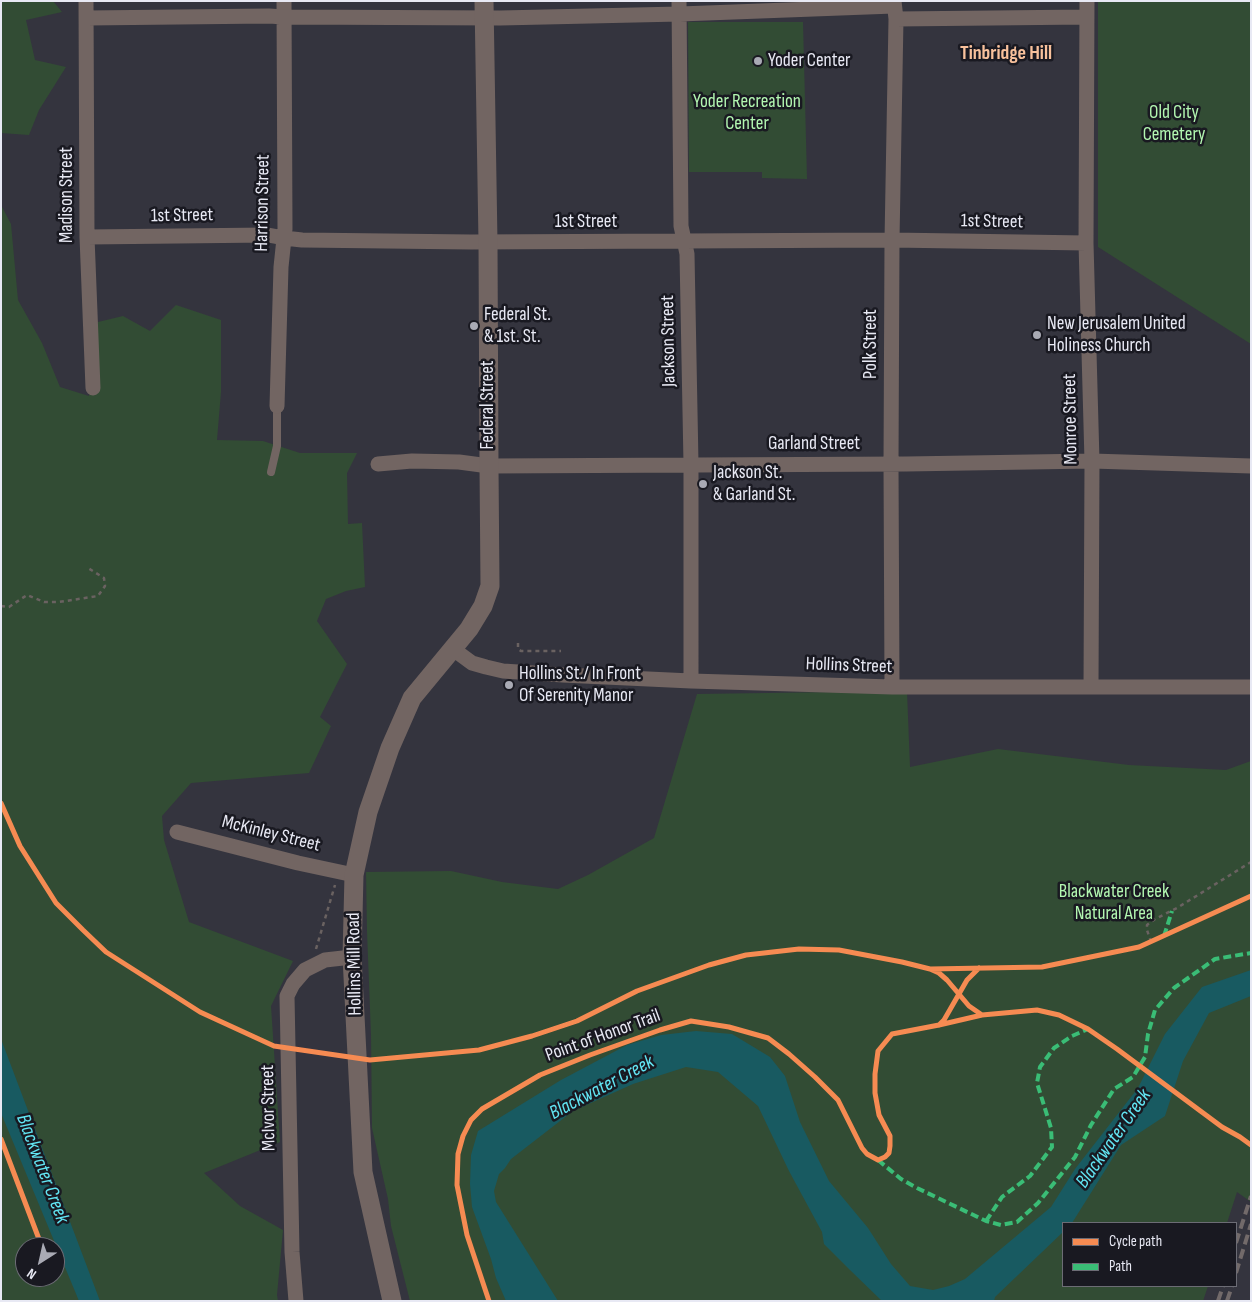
<!DOCTYPE html>
<html>
<head>
<meta charset="utf-8">
<style>
	body { margin:0 }
	#map { position:relative; width:1252px; height:1302px; overflow:hidden; background:#34343e; font-family:"Sofia Sans Condensed",sans-serif }
	canvas { display:block }
	.frame { position:absolute; inset:0; border:2px solid #e8e9f4; pointer-events:none }
	.legend { position:absolute; left:1062px; top:1222px; width:175px; height:65px; box-sizing:border-box; background:#191921; border:1px solid #6c6c75; margin:0; padding:6px 9px; list-style:none; font-size:15px; color:#e8e9f4 }
	.legend li { display:flex; align-items:center; gap:10px; height:25px }
	.legend b { width:25px; border:1px solid #6c6c75 }
	.north { position:absolute; left:15px; top:1237px; width:50px; height:50px; box-sizing:border-box; background:#191921; border:1px solid #6c6c75; border-radius:50%; rotate:215deg; font-size:14px; font-weight:700; line-height:20px; text-align:center; color:#e8e9f4 }
	.north::after { content:''; display:block; margin:auto; width:18px; height:22px; background:#a9aab4; clip-path:polygon(50% 0,100% 100%,50% 72%,0 100%) }
</style>
</head>
<body>
<div id="map">
<canvas width="1252" height="1302"></canvas>
<div class="frame"></div>
<ul class="legend">
<li><b style="height:6px;background:#f68b52"></b>Cycle path</li>
<li><b style="height:6px;background:#3abd76"></b>Path</li>
</ul>
<div class="north">N</div>
</div>
<script>
const ctx = document.querySelector('canvas').getContext('2d');
ctx.lineJoin = 'round';
function paint(path, color) { ctx.fillStyle = color; ctx.fill(path, 'evenodd'); }
const poly = rows => new Path2D(rows.map(r => 'M' + r).join(''));
function trace(path, color, width, dash) { ctx.strokeStyle = color; ctx.lineWidth = width; ctx.lineCap = dash ? 'butt' : 'round'; ctx.setLineDash(dash || []); ctx.stroke(path); }
function drawText(font, color, halo, rows, align = 'center') {
  ctx.font = font + ' "Sofia Sans Condensed",sans-serif'; ctx.lineWidth = 5; ctx.setLineDash([]); ctx.textBaseline = 'middle'; ctx.strokeStyle = halo; ctx.fillStyle = color; for (const [text, x, y, turn = 0] of rows) {
    ctx.save(); ctx.translate(x, y); ctx.rotate((+turn || 0) * Math.PI / 180); ctx.textAlign = isNaN(turn) ? turn : align; if (halo) ctx.strokeText(text, 0, 0); ctx.fillText(text, 0, 0); ctx.restore();
  }
}
paint(poly([
	[1,1,53,1,62,12,26,20,35,60,66,67,39,110,29,135,1,133],
	[1098,1,1251,1,1251,344,1098,247],
	[688,22,803,22,807,179,762,178,762,172,689,172],
	[1,205,11,224,18,300,42,343,60,387,89,396,98,322,123,316,150,331,176,305,221,320,221,392,217,440,263,441,300,453,357,453,347,473,348,524,362,523,365,587,346,591,326,599,317,621,347,664,320,717,331,726,309,773,191,783,162,816,164,840,189,922,293,961,271,1006,280,1142,204,1173,240,1206,283,1230,277,1295,278,1301,1,1301],
	[25,1247,55,1247,55,1277,25,1277],
	[907,691,910,767,998,749,1129,765,1226,770,1251,761,1251,1202,1237,1192,1227,1223,1063,1223,1063,1286,1208,1286,1203,1301,410,1301,391,1226,388,1199,372,1128,371,1035,367,931,366,872,451,871,502,882,558,889,588,875,654,838,697,694]
]), '#324c34');
paint(poly([
	[1251,970,1251,996,1209,1013,1183,1061,1165,1116,1121,1145,1072,1223,1063,1223,1063,1232,995,1297,994,1301,882,1301,850,1270,824,1244,822,1232,789,1171,758,1106,718,1072,686,1067,633,1084,573,1111,511,1159,505,1168,499,1174,494,1191,496,1202,558,1301,506,1301,496,1278,491,1259,472,1207,470,1184,471,1155,478,1131,561,1080,627,1045,661,1035,696,1031,732,1034,770,1057,785,1076,800,1122,829,1181,868,1228,891,1264,910,1286,933,1290,949,1286,965,1279,1051,1207,1075,1169,1138,1088,1165,1034,1202,987],
	[1,1039,24,1100,100,1301,79,1301,1,1113]
]), '#185a61');
trace(poly([
	[1,606,9,607,27,595,44,602,59,602,98,596,105,586,104,578,88,568],
	[518,643,518,649,521,651,561,651],
	[1151,942,1147,930,1147,925,1155,919,1177,908,1251,862],
	[316,949,335,885]
]), '#6a6261', 2.5, [4, 4]);
trace(poly([
	[271,472,277,446,277,406]
]), '#726562', 8);
trace(poly([
	[86,1,87,237,93,388],
	[679,1,681,226,687,254,691,464,691,681],
	[1087,1,1086,243,1092,461,1091,687],
	[87,18,269,16,284,17,500,18,680,14,894,6],
	[896,19,1087,17],
	[87,237,268,235,284,238,302,240,471,242,892,240,1086,243],
	[277,406,281,267,285,229,284,1],
	[378,464,412,461,459,462,489,466,906,464,1092,461,1251,466],
	[453,649,472,663,486,667,503,671,563,675,691,681,892,687,1251,687],
	[892,687,891,464,892,240,896,19,894,1],
	[177,832,298,863,354,875],
	[296,1301,292,1252,287,996,293,984,305,970,325,960,352,957]
]), '#726562', 15);
trace(poly([
	[392,1301,363,1172,352,957,354,875,368,812,390,748,412,698,469,629,483,606,490,586,489,466,488,242,484,1]
]), '#726562', 19);
trace(poly([
	[1236,1243,1251,1196],
	[1236,1273,1251,1224],
	[1218,1301,1223,1286],
	[1227,1301,1232,1286]
]), '#726a6a', 4, [10, 5]);
trace(poly([
	[1164,936,1172,911],
	[878,1160,901,1179,917,1188,986,1221,1001,1225,1017,1222,1038,1203,1075,1157,1091,1125,1114,1089,1133,1077,1145,1057,1148,1034,1155,1010,1174,988,1215,959,1251,953],
	[986,1221,1002,1197,1030,1176,1052,1147,1051,1128,1037,1083,1040,1067,1054,1048,1072,1036,1088,1029]
]), '#3abd76', 4, [8, 4]);
trace(poly([
	[1,803,20,846,56,903,83,930,106,952,200,1012,274,1046,370,1060,479,1050,532,1036,577,1021,637,991,709,965,746,955,764,953,799,949,839,950,902,962,930,969,939,973,947,980,969,1006,982,1015,1037,1010,1059,1015,1088,1029,1117,1049,1222,1127,1240,1137,1251,1145],
	[930,969,1042,967,1139,947,1251,896],
	[939,1025,944,1020,967,980,979,968],
	[1,1139,42,1247],
	[489,1301,467,1235,457,1185,458,1154,463,1136,471,1120,482,1109,540,1075,590,1055,660,1030,691,1021,729,1027,768,1038,789,1054,815,1077,838,1100,862,1148,867,1154,878,1160,885,1157,889,1153,890,1146,890,1136,879,1115,875,1093,875,1074,878,1051,892,1034,939,1025,982,1015]
]), '#f68b52', 5);
for (const [x, y, r, color] of [
	[758,61,5,"#a9aab4"],
	[474,326,5,"#a9aab4"],
	[1037,335,5,"#a9aab4"],
	[703,484,5,"#a9aab4"],
	[509,685,5,"#a9aab4"]
]) { const dot = new Path2D(); dot.arc(x, y, r, 0, 2 * Math.PI); ctx.fillStyle = color; ctx.fill(dot); trace(dot, '#191921', 2); }
drawText('19px', '#e8e9f4', '#191921', [
	["Yoder Center",768,61],
	["Federal St.",484,315],
	["& 1st. St.",484,337],
	["New Jerusalem United",1047,324],
	["Holiness Church",1047,346],
	["Jackson St.",713,473],
	["& Garland St.",713,495],
	["Hollins St./ In Front",519,674],
	["Of Serenity Manor",519,696]
], 'left');
drawText('19px', '#b3f7b1', '#191921', [
	["Yoder Recreation",747,102],
	["Center",747,124],
	["Old City",1174,113],
	["Cemetery",1174,135],
	["Blackwater Creek",1114,892],
	["Natural Area",1114,914]
]);
drawText('19px', '#e8e9f4', '#191921', [
	["Madison Street",67,195,-90],
	["Harrison Street",263,203,-89],
	["1st Street",182,216,-1],
	["1st Street",586,222],
	["1st Street",992,222,1],
	["Jackson Street",669,341,-91],
	["Polk Street",871,344,-90],
	["Federal Street",488,405,-90],
	["Monroe Street",1071,419,-91],
	["Garland Street",814,444],
	["Hollins Street",849,666,2],
	["McKinley Street",271,834,14],
	["Hollins Mill Road",355,964,-91],
	["Point of Honor Trail",603,1036,-20],
	["McIvor Street",269,1108,-91]
]);
drawText('bold 20px', '#f8c19c', '#191921', [
	["Tinbridge Hill",1006,54]
]);
drawText('italic 20px', '#62e5f3', '#191921', [
	["Blackwater Creek",602,1088,-28],
	["Blackwater Creek",1114,1139,-55],
	["Blackwater Creek",42,1169,69]
]);
</script>
</body>
</html>
